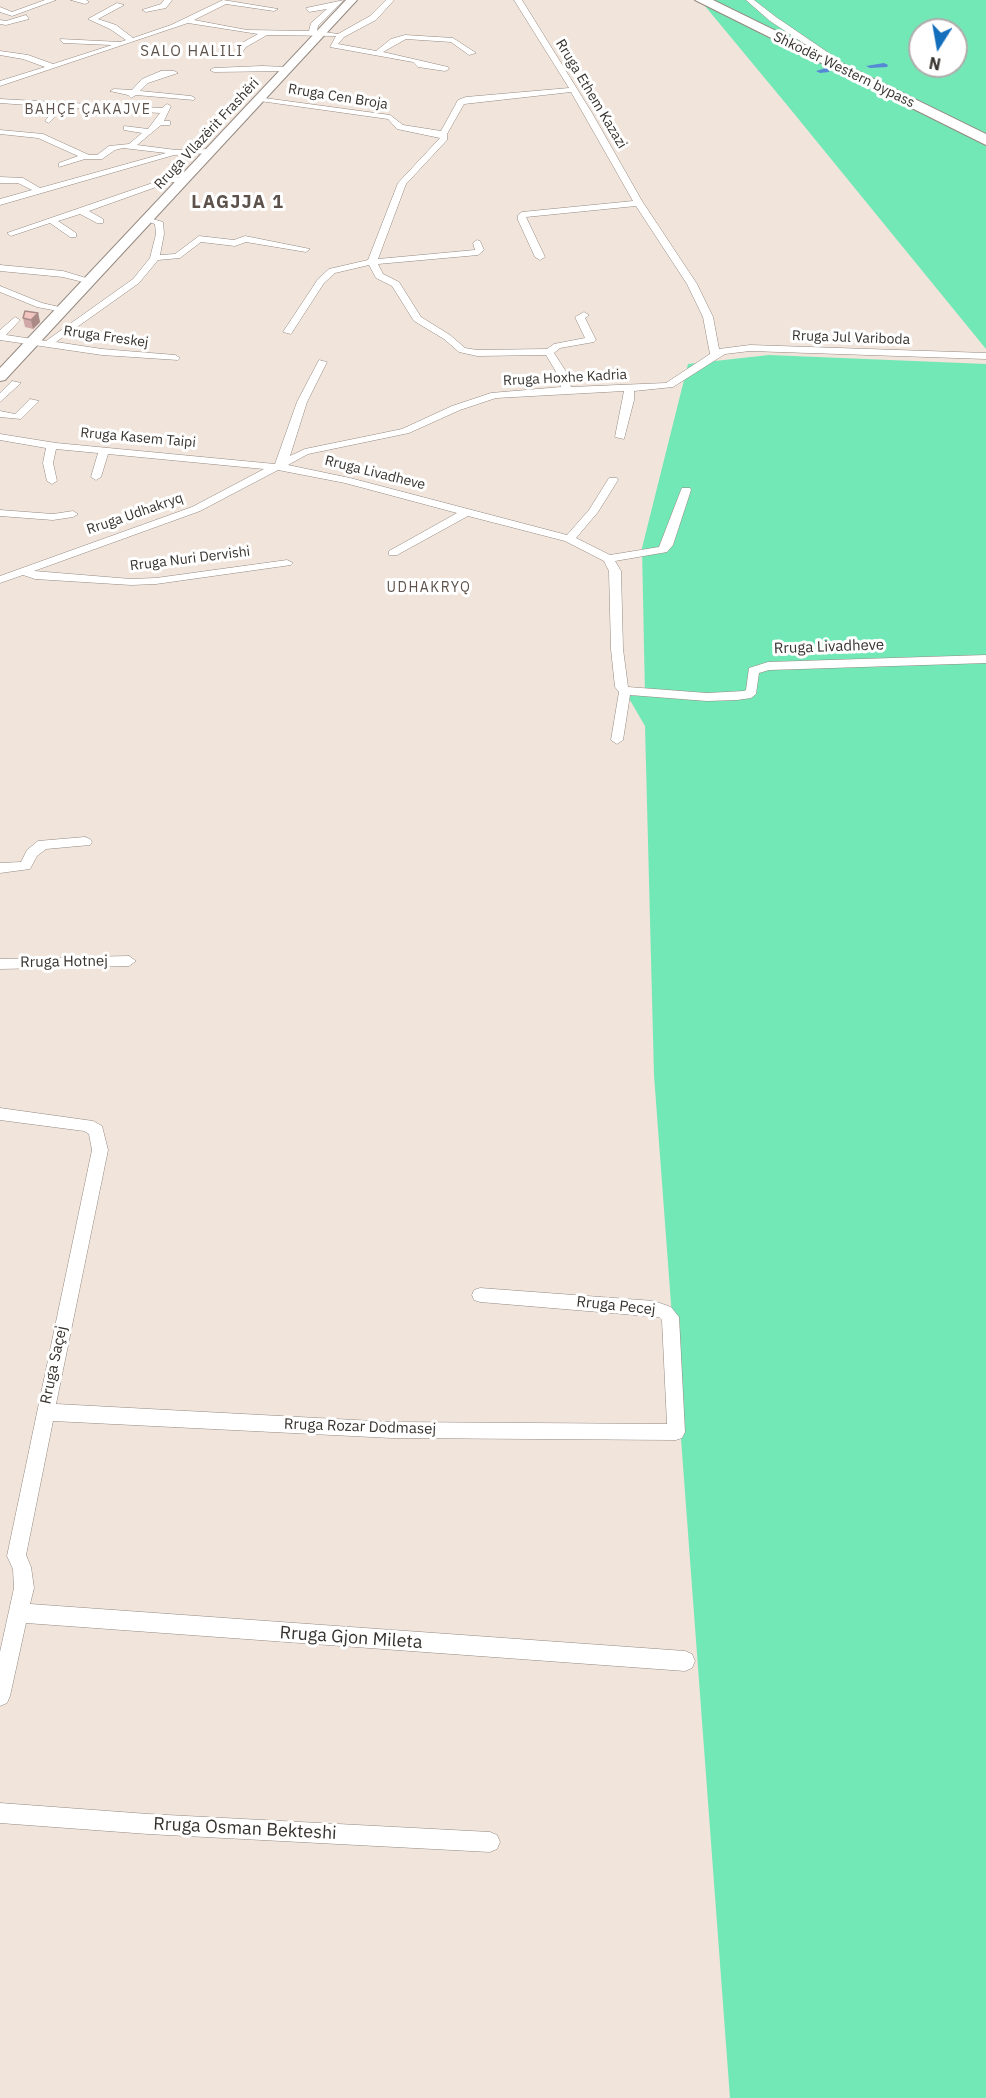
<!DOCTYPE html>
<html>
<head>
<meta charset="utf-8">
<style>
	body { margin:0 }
	#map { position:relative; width:986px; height:2098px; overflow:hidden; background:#f0e4db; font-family:"IBM Plex Sans",sans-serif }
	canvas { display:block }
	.north { position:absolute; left:908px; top:18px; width:60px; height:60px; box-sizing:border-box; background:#fff; border:2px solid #afadab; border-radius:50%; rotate:191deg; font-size:16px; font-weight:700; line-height:24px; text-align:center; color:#36322e }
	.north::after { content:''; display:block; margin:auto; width:21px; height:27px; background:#136fbc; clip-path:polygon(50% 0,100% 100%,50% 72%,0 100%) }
</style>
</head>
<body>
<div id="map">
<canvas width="986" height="2098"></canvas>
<div class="north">N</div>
</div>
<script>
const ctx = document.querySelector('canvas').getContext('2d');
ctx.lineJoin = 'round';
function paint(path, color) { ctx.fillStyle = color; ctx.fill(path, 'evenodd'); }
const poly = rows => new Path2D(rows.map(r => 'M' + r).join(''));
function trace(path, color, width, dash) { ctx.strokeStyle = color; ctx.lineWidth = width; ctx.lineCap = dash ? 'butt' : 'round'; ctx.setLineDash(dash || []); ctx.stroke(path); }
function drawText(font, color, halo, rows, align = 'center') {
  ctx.font = font + ' "IBM Plex Sans",sans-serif'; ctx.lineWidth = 6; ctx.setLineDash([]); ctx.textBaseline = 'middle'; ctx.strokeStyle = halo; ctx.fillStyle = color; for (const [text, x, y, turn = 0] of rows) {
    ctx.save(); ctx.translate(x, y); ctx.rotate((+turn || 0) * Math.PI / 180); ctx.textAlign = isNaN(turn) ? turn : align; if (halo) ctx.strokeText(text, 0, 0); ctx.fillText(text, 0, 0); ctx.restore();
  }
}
paint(poly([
	[700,0,986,0,986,349,787,105],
	[920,30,956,30,956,66,920,66],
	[769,355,986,364,986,2098,730,2098,654,1075,645,726,627,695,645,696,642,548,688,364]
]), '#73e8b7');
paint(poly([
	[884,63,888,65,887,67,870,68,866,66,884,63],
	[826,68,829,68,829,72,820,73,816,71,826,68]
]), '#5589d6');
const street = poly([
	[45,0,56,0,12,16,0,12,0,7,12,12,45,0],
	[71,0,86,0,89,2,85,4,71,0],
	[164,0,172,0,166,8,146,12,142,10,161,4,164,0],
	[223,0,278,9,274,11,226,4,194,20,247,30,309,31,311,23,327,9,309,12,306,8,344,0,318,26,317,31,338,34,370,16,386,0,394,0,376,20,344,37,338,44,376,51,391,39,405,35,453,38,476,53,469,55,451,42,406,39,383,52,448,67,449,69,445,71,418,67,413,62,330,47,336,36,267,35,246,47,241,54,237,52,240,44,258,34,188,23,0,86,0,81,45,67,23,59,0,55,0,51,28,55,53,64,112,45,63,43,60,39,120,42,126,40,110,29,88,19,117,3,124,5,98,19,116,25,133,38,171,25,223,0],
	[514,0,522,0,592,113,642,201,697,284,713,317,719,349,750,345,986,353,986,359,750,351,725,354,673,387,634,391,634,400,624,439,615,437,624,391,496,398,460,410,409,433,308,454,288,465,350,478,567,535,589,510,609,478,617,478,618,480,598,512,576,538,610,555,659,547,681,490,682,488,690,488,691,490,673,545,667,552,615,561,621,571,623,649,628,687,707,693,744,691,746,690,749,668,768,662,986,655,986,663,769,670,759,673,756,694,751,698,737,700,707,701,630,695,623,740,617,744,611,740,619,692,615,687,611,649,609,571,604,561,565,541,468,516,397,555,389,555,389,551,457,513,345,483,278,470,200,511,34,571,131,579,156,578,287,560,293,563,291,565,156,584,131,585,35,579,23,575,0,583,0,576,192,507,264,469,108,454,101,477,96,480,91,477,98,453,56,449,53,463,57,481,52,484,47,481,43,463,46,448,0,440,0,434,56,443,275,464,297,402,319,360,327,362,307,402,290,456,305,449,402,429,452,406,491,393,561,387,555,370,546,355,477,356,459,352,444,339,414,321,392,286,376,278,369,265,335,273,324,283,291,334,283,332,318,279,329,269,368,260,398,183,440,138,397,129,388,119,260,101,257,101,257,97,390,115,403,125,441,131,458,100,466,97,569,88,514,0],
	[571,92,633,201,522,212,518,215,518,220,535,257,540,260,545,257,526,217,636,206,687,284,703,317,710,354,666,383,571,387,565,370,554,353,560,348,594,342,596,340,585,318,589,315,584,312,575,317,585,338,554,344,547,349,477,350,465,348,450,335,421,317,399,282,383,274,378,264,478,255,484,250,480,241,477,240,473,243,475,250,378,259,406,184,447,140,447,134,464,104,571,92],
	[746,0,754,0,776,17,833,56,826,58,770,21,746,0],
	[26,15,29,19,6,25,0,24,0,20,6,21,26,15],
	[262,66,287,67,291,69,287,71,214,72,210,70,214,68,262,66],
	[161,71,174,71,178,73,148,83,140,91,191,96,195,98,194,100,136,95,131,98,128,95,110,91,114,89,132,90,142,79,161,71],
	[0,99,162,108,167,104,171,106,164,121,170,121,170,125,161,125,137,145,176,150,212,149,216,151,212,153,174,155,0,205,0,199,32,190,18,183,0,183,0,177,23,178,40,188,166,153,123,148,115,150,102,159,85,159,59,167,59,163,78,156,38,138,0,134,0,130,43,134,89,155,97,155,109,146,129,144,142,133,124,130,124,126,148,129,160,113,64,107,49,123,45,121,56,107,0,103,0,99],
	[173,176,188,181,184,184,173,182,156,187,89,211,103,219,103,223,97,223,80,214,58,221,76,233,76,237,70,237,50,223,11,236,7,233,173,176],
	[146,217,163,222,164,234,160,255,175,254,199,236,234,240,245,236,310,249,306,252,246,242,235,246,201,242,180,258,158,260,139,283,56,342,102,349,175,355,180,358,178,360,102,355,0,340,0,330,15,317,20,320,6,335,46,341,133,279,150,258,156,234,155,224,146,221,146,217],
	[0,265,63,271,96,281,91,284,63,277,0,271,0,265],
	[0,286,42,303,68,309,63,312,37,307,0,292,0,286],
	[12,381,21,383,0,402,0,393,12,381],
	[30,399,39,401,21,419,0,417,0,411,15,414,30,399],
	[0,510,53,514,73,511,78,514,73,517,53,520,0,516,0,510],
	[85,837,90,839,92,842,90,845,46,849,37,856,30,869,0,873,0,863,21,862,27,850,38,841,85,837],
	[129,956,136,961,129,966,0,969,0,959,129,956],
	[0,1108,93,1121,102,1126,108,1150,56,1404,392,1422,667,1424,662,1320,659,1317,480,1302,474,1300,472,1295,474,1290,480,1288,654,1301,671,1307,679,1317,685,1432,682,1438,676,1440,392,1438,53,1421,26,1555,31,1567,34,1588,30,1604,685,1651,692,1654,695,1661,692,1668,685,1671,26,1623,10,1696,7,1703,0,1706,0,1652,14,1588,13,1569,7,1556,92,1150,89,1134,84,1131,0,1120,0,1108],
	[0,1803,148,1814,490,1832,497,1835,500,1842,497,1849,490,1852,148,1834,0,1823,0,1803]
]);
const secondary = poly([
	[346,0,357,0,5,380,0,381,0,368,346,0]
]);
const highway = poly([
	[695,0,713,0,986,134,986,145,695,0]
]);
trace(street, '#948981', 1);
trace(secondary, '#948981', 2);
trace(highway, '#948981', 2);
paint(street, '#fff');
paint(secondary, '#fff');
paint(highway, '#fff');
paint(poly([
	[38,313,40,322,33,329,25,327,23,318]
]), '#d0a9a6');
paint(poly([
	[38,313,40,322,33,329,31,320]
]), '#a98a87');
const building = poly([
	[25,311,38,313,31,320,23,318,25,311]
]);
paint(building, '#f2c5c1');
trace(building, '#a98a87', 1.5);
drawText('14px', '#36322e', '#fff', [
	["Shkodër Western bypass",844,70,26],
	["Rruga Ethem Kazazi",591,94,59],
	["Rruga Cen Broja",338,97,9],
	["Rruga Vllazërit Frashëri",207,134,-47],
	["Rruga Freskej",106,337,8],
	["Rruga Jul Variboda",851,338,2],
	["Rruga Hoxhe Kadria",565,378,-3],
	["Rruga Kasem Taipi",138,438,5],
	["Rruga Livadheve",375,473,14],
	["Rruga Udhakryq",135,514,-19],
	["Rruga Nuri Dervishi",190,559,-7]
]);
ctx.letterSpacing = '1.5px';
drawText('14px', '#5e534c', '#fff', [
	["BAHÇE ÇAKAJVE",88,110],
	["UDHAKRYQ",429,588]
]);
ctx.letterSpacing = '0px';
ctx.letterSpacing = '1.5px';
drawText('15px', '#5e534c', '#fff', [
	["SALO HALILI",192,52]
]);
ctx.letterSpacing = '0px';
drawText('15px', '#36322e', '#fff', [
	["Rruga Livadheve",829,647,-2],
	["Rruga Hotnej",64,962,-1],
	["Rruga Pecej",616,1306,6],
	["Rruga Saçej",54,1365,-78],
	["Rruga Rozar Dodmasej",360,1427,2]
]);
ctx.letterSpacing = '1.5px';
drawText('bold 18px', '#5e534c', '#fff', [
	["LAGJJA 1",238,203]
]);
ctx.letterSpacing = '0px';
drawText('18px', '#36322e', '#fff', [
	["Rruga Gjon Mileta",351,1638,4],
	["Rruga Osman Bekteshi",245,1829,3]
]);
</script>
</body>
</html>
